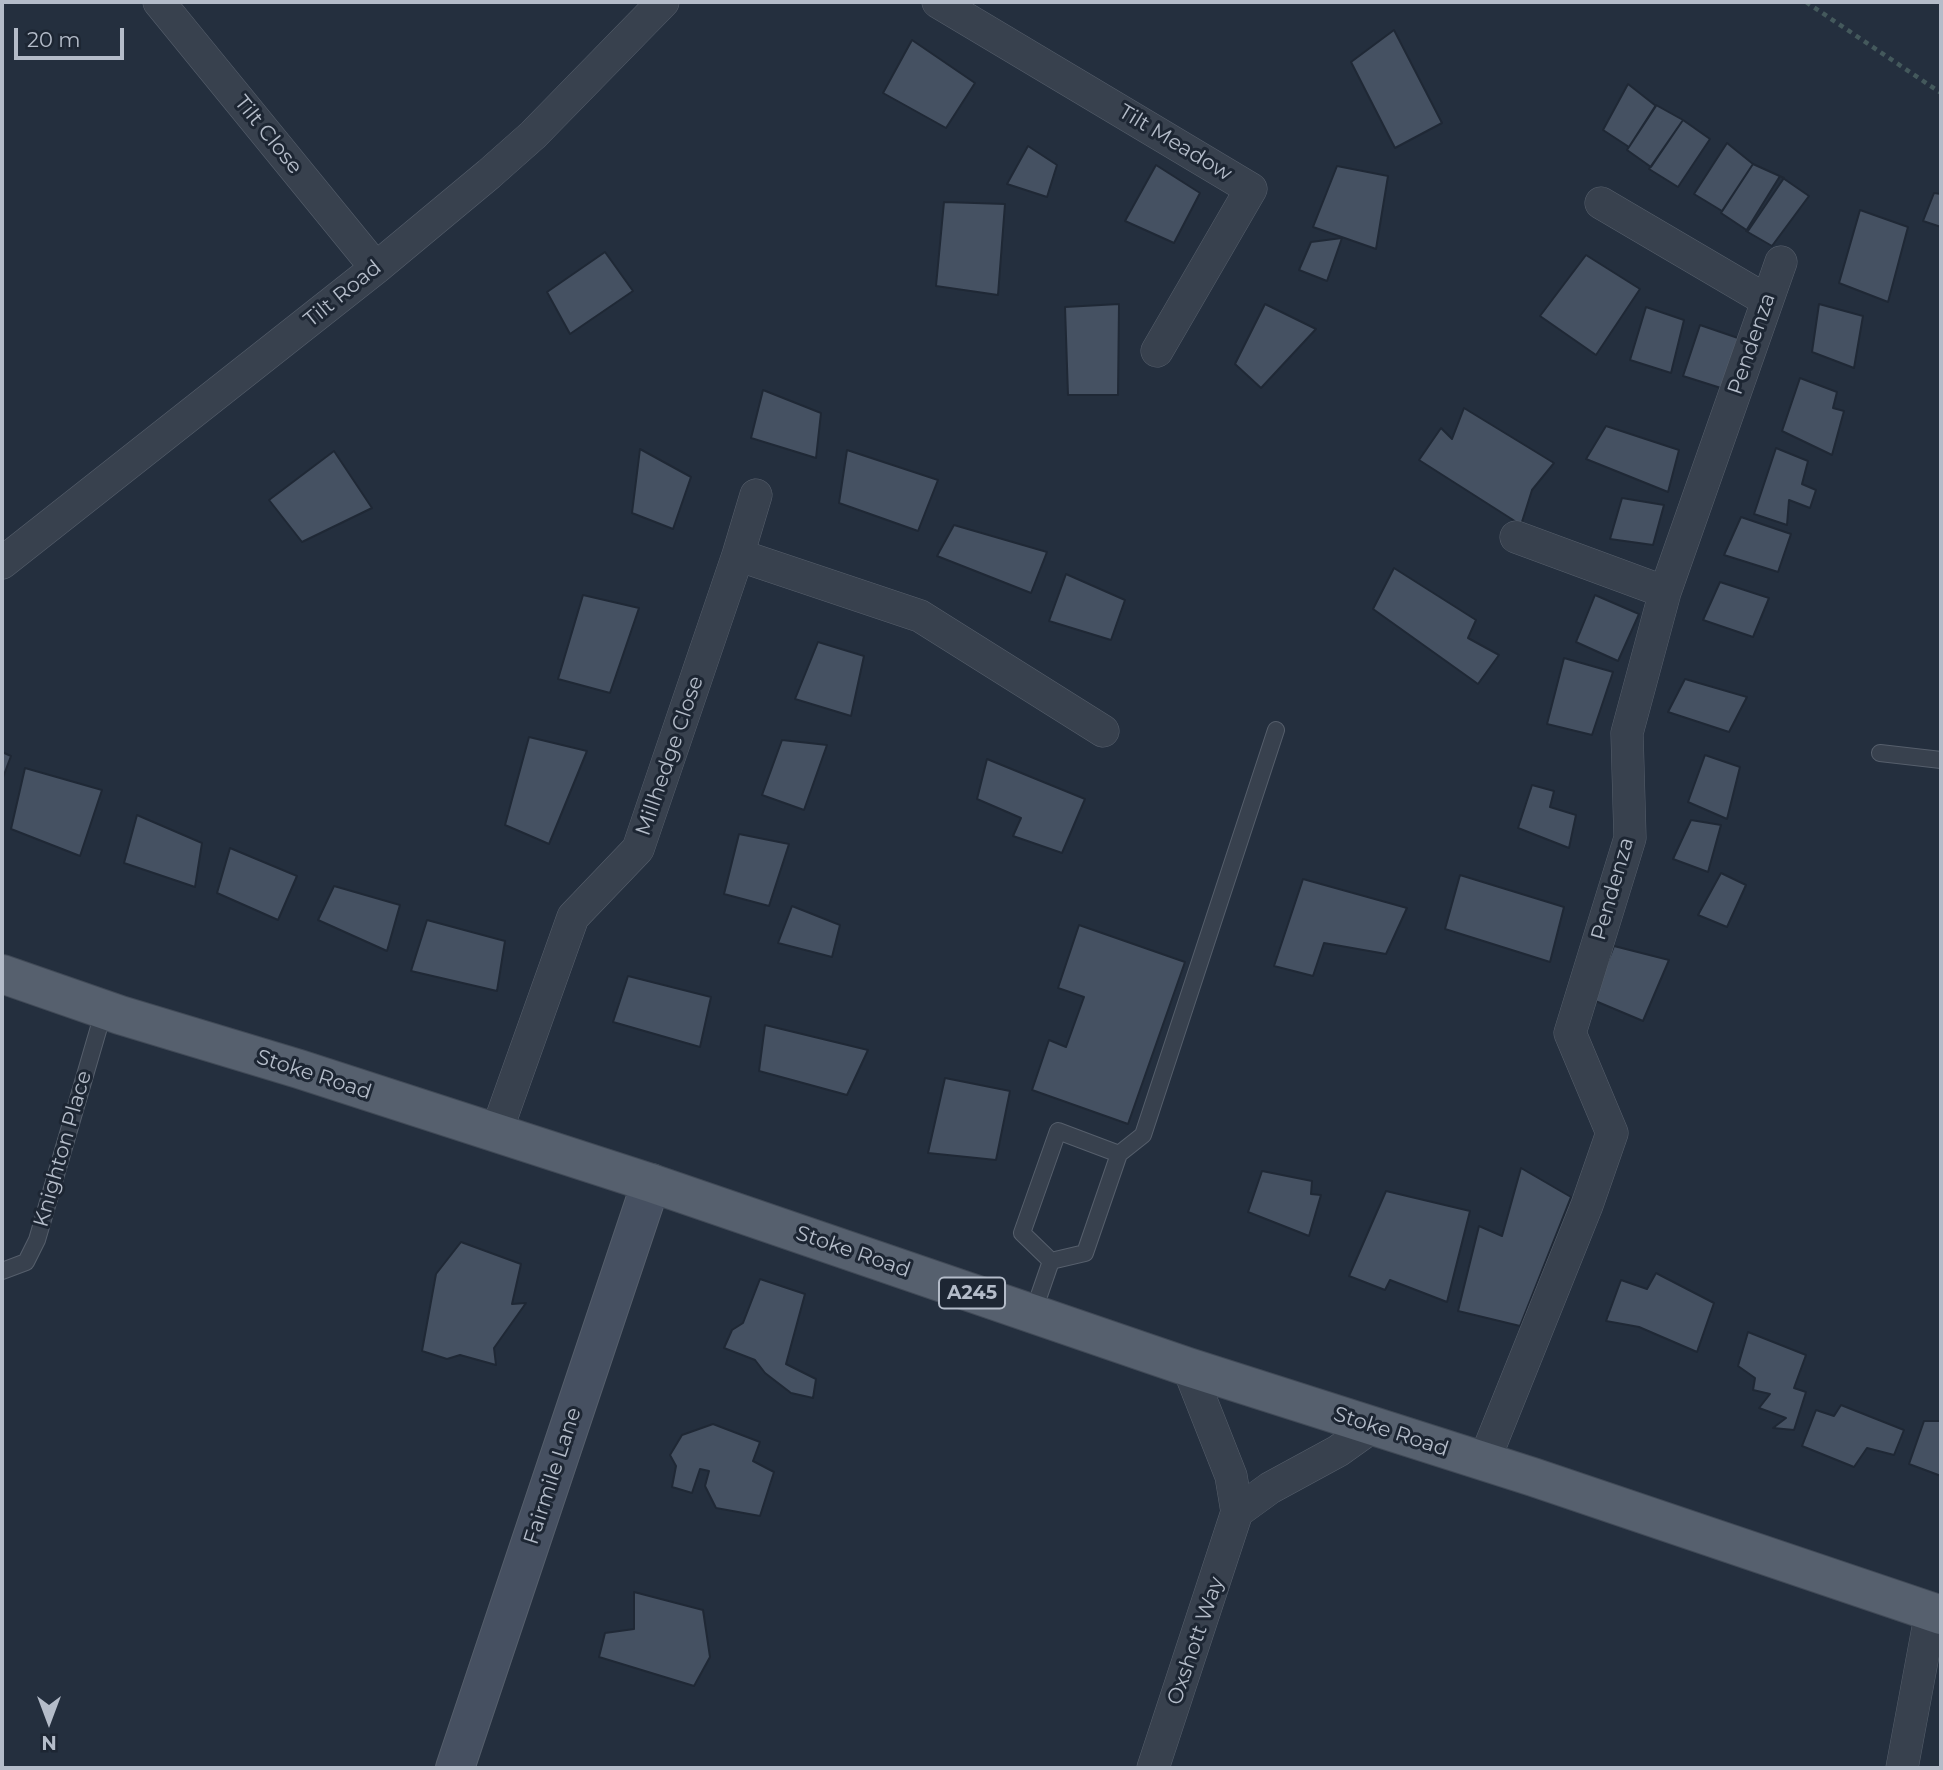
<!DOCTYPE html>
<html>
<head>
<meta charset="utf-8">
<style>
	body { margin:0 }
	#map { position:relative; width:1943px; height:1770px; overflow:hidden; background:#242f3e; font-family:Montserrat,sans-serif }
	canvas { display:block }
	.frame { position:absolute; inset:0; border:4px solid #b4bcc9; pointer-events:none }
	.north { position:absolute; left:14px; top:1686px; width:70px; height:70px; -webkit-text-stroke:5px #1d2633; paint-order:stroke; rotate:180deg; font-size:19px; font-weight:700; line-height:28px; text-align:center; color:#b4bcc9 }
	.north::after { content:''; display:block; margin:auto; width:24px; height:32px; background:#b4bcc9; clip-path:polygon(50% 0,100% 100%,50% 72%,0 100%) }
	.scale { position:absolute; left:14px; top:28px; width:110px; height:32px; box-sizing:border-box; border:4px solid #b4bcc9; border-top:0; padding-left:9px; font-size:21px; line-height:24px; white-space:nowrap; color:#b4bcc9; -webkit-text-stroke:5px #1d2633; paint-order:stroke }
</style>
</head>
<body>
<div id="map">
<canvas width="1943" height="1770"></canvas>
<div class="frame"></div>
<div class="north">N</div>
<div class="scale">20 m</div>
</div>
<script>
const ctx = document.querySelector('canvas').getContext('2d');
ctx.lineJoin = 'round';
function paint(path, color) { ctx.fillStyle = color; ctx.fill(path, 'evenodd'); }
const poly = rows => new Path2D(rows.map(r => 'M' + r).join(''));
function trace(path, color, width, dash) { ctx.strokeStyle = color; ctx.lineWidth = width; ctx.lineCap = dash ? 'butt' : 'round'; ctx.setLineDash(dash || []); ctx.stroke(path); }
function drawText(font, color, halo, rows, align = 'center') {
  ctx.font = font + ' Montserrat,sans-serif'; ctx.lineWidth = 6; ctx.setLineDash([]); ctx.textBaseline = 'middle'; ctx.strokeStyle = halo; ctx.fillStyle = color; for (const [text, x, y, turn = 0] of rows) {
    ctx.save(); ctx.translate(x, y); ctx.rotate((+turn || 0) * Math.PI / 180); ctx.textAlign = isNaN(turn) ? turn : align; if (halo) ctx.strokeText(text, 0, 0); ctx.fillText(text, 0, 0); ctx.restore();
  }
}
const building = poly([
	[1394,30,1442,123,1395,148,1351,62,1394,30],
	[912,40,975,83,946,128,883,93,912,40],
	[1628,84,1656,106,1629,147,1603,130,1628,84],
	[1656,105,1683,120,1651,167,1627,150,1656,105],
	[1683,120,1710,139,1678,187,1649,169,1683,120],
	[1727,143,1753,164,1722,211,1694,194,1727,143],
	[1028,146,1057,165,1047,197,1007,184,1028,146],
	[1753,164,1784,178,1748,231,1721,213,1753,164],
	[1156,165,1200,193,1174,243,1125,221,1156,165],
	[1337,166,1388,176,1376,249,1313,227,1337,166],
	[1780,176,1809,196,1772,246,1746,231,1780,176],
	[1934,193,1941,194,1941,227,1923,221,1934,193],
	[944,202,1005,204,998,295,936,286,944,202],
	[1860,210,1908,227,1888,302,1839,283,1860,210],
	[1342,238,1327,281,1299,270,1311,242,1342,238],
	[605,252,633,291,570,334,547,292,605,252],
	[1586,255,1640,289,1596,355,1540,316,1586,255],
	[1119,304,1118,395,1068,395,1065,307,1119,304],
	[1265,304,1316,329,1261,388,1235,364,1265,304],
	[1819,304,1863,316,1854,368,1812,352,1819,304],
	[1646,307,1684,320,1671,373,1630,360,1646,307],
	[1700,325,1738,338,1724,389,1683,376,1700,325],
	[1800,378,1837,392,1833,408,1844,411,1832,455,1782,431,1800,378],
	[763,390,821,413,816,458,751,438,763,390],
	[1464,408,1554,463,1532,490,1521,525,1419,460,1441,428,1452,439,1464,408],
	[1606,426,1679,450,1668,492,1586,459,1606,426],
	[1776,448,1808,461,1802,484,1816,490,1810,508,1789,500,1787,525,1754,514,1776,448],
	[640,449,691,477,673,529,632,513,640,449],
	[847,450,938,480,918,531,839,503,847,450],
	[334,451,372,508,302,542,269,500,334,451],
	[1622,498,1664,505,1653,545,1610,539,1622,498],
	[1741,517,1791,534,1778,572,1724,555,1741,517],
	[954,525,1047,552,1031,593,937,556,954,525],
	[1394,568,1476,620,1468,638,1499,655,1478,684,1373,609,1394,568],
	[1066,574,1125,600,1111,640,1049,621,1066,574],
	[1720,582,1769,598,1753,637,1703,620,1720,582],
	[583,595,639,608,610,693,558,679,583,595],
	[1595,595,1639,614,1618,661,1576,642,1595,595],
	[818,642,864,656,851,716,795,699,818,642],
	[1564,658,1613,672,1592,735,1547,724,1564,658],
	[1685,679,1747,697,1729,732,1668,712,1685,679],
	[529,737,587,751,549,844,505,825,529,737],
	[782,740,827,745,804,810,762,795,782,740],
	[2,752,11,756,2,780,2,752],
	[1705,755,1740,767,1727,819,1688,802,1705,755],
	[987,759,1085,799,1062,853,1013,836,1021,818,977,799,987,759],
	[25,768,102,790,80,856,11,829,25,768],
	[1532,785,1554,791,1550,807,1576,815,1569,848,1518,828,1532,785],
	[137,815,202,843,195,887,124,863,137,815],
	[1691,820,1721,825,1708,872,1673,859,1691,820],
	[739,834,789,844,769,906,724,894,739,834],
	[230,848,297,876,278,920,217,893,230,848],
	[1721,873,1746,885,1727,927,1698,915,1721,873],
	[1460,875,1564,907,1550,962,1445,929,1460,875],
	[1303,879,1407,908,1386,954,1324,943,1313,976,1274,966,1303,879],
	[334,886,400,905,387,951,318,920,334,886],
	[792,906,840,925,832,957,778,943,792,906],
	[427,920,505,941,497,991,411,971,427,920],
	[1079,925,1185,962,1128,1124,1032,1090,1049,1040,1066,1047,1084,997,1058,988,1079,925],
	[1614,946,1669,960,1643,1021,1593,1000,1614,946],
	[628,976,711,997,700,1047,613,1022,628,976],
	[765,1025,868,1050,847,1095,759,1071,765,1025],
	[945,1078,1010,1091,996,1160,928,1153,945,1078],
	[1521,1168,1571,1197,1520,1326,1458,1311,1479,1226,1502,1236,1521,1168],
	[1262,1171,1312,1181,1311,1194,1321,1195,1309,1236,1248,1212,1262,1171],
	[1386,1191,1470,1211,1447,1302,1390,1280,1385,1290,1349,1276,1386,1191],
	[461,1242,521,1264,512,1304,526,1303,494,1348,496,1365,460,1355,447,1359,422,1351,436,1274,461,1242],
	[1656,1273,1714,1303,1697,1352,1639,1327,1606,1321,1621,1280,1647,1289,1656,1273],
	[760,1279,805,1294,786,1364,816,1379,813,1398,791,1393,765,1373,755,1360,724,1348,732,1330,743,1323,760,1279],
	[1748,1332,1806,1355,1794,1388,1806,1392,1794,1430,1773,1428,1786,1418,1759,1408,1770,1394,1753,1390,1755,1378,1738,1366,1748,1332],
	[1841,1405,1904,1430,1894,1455,1867,1448,1854,1467,1802,1446,1816,1410,1834,1416,1841,1405],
	[1924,1421,1941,1421,1941,1476,1909,1464,1924,1421],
	[713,1424,760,1442,753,1461,774,1472,760,1516,716,1508,705,1486,709,1471,700,1469,692,1493,672,1487,676,1466,670,1455,682,1435,713,1424],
	[634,1592,703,1610,710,1657,694,1686,599,1657,605,1633,634,1629,634,1592]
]);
paint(building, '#455162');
trace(building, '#1f2835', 2);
const lane = poly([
	[1880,753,1941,760],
	[1051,1261,1022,1233,1058,1131,1119,1154],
	[2,1271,26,1262,37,1240,104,1010],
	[1033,1313,1051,1261,1085,1253,1119,1154,1143,1135,1276,730]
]);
const street = poly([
	[159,2,376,268],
	[938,2,1251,189,1157,351],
	[1601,203,1766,300],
	[1516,537,1665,592],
	[738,555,756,495],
	[2,563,376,268,489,174,533,135,663,2],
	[496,1133,573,917,638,849,738,555,920,616,1103,731],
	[1484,1461,1587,1205,1612,1133,1570,1033,1630,838,1627,733,1665,592,1781,262],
	[1237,1512,1270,1488,1338,1451,1373,1426],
	[1153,1768,1237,1512,1231,1476,1188,1367],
	[1902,1768,1931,1612]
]);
const secondary = poly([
	[455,1768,651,1183]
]);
const primary = poly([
	[2,974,120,1015,299,1069,651,1183,1188,1367,1533,1477,1941,1615]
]);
trace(lane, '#565f6c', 18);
trace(street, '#565f6c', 33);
trace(secondary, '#565f6c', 40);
trace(primary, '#414a57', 40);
trace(poly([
	[1806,2,1941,93]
]), '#44595c', 4.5, [5, 5]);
trace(lane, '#38414e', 16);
trace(street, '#38414e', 32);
trace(secondary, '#465061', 38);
trace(primary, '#56606e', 38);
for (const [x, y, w] of [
	[972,1293,66]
]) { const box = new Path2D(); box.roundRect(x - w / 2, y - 15.5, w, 31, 5); ctx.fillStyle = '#1d2633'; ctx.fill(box); trace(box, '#b4bcc9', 2); }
drawText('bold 19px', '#b4bcc9', null, [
	["A245",972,1293]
]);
drawText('21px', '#b4bcc9', '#1d2633', [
	["Tilt Close",268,135,51],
	["Tilt Meadow",1175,143,31],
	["Tilt Road",343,294,-39],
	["Pendenza",1752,344,-71],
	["Millhedge Close",670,756,-71],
	["Pendenza",1613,889,-74],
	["Stoke Road",314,1075,18],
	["Knighton Place",63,1149,-74],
	["Stoke Road",853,1252,19],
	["Stoke Road",1391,1432,18],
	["Fairmile Lane",553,1476,-72],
	["Oxshott Way",1196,1641,-71]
]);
</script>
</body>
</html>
